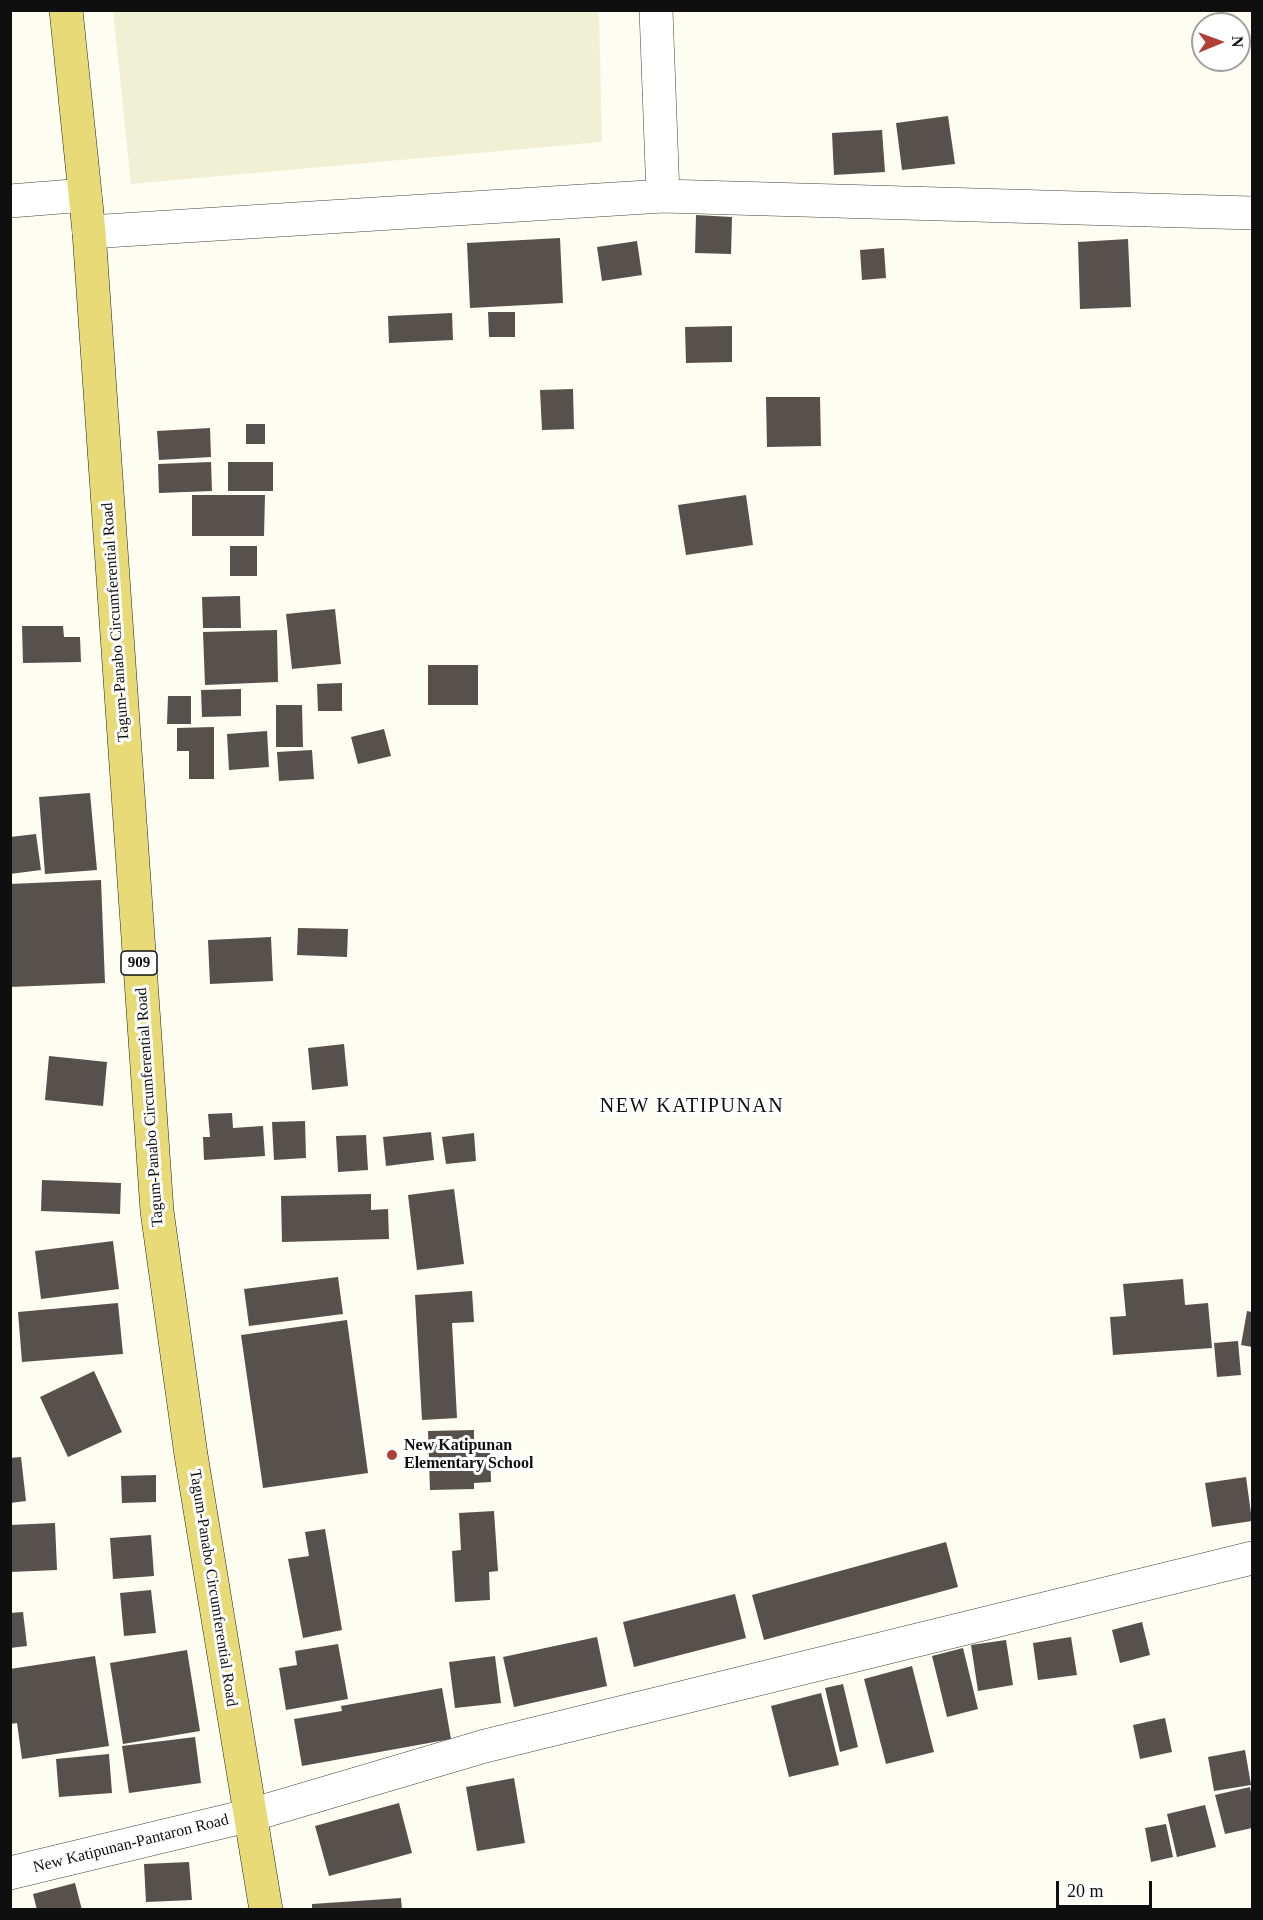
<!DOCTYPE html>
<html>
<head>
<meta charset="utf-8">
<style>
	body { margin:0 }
	#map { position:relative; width:1263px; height:1920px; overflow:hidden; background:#fdfdf2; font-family:Georgia,serif }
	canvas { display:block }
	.frame { position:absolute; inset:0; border:12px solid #0f0f0f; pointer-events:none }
	.north { position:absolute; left:1191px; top:12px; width:60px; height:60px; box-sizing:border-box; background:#fff; border:2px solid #9f9f9f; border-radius:50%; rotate:89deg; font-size:16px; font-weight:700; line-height:24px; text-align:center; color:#0f0f0f }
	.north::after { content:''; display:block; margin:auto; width:21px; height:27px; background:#ae4037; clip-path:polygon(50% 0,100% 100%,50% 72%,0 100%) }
	.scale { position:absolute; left:1056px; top:1881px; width:96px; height:27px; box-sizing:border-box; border:3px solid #0f0f0f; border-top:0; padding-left:8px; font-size:18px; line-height:21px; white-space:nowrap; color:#0f0f0f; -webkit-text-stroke:4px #fff; paint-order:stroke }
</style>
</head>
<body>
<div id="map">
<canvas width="1263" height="1920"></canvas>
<div class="frame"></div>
<div class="north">N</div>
<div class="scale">20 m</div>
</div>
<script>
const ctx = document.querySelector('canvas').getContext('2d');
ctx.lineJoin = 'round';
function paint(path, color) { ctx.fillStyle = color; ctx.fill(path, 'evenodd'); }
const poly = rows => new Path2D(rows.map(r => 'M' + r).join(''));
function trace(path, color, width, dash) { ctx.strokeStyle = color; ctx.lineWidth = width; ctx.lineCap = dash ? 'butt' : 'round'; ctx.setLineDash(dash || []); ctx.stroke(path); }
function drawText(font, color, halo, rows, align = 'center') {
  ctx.font = font + ' Georgia,serif'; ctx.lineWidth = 6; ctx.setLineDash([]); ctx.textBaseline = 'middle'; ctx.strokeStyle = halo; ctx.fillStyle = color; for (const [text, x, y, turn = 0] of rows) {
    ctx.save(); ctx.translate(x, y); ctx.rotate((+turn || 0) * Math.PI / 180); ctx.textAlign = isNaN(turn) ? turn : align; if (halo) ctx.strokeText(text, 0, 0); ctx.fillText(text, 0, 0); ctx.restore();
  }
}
paint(poly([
	[113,11,599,11,602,142,131,184]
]), '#f0f1d4');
paint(poly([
	[948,116,955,164,902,170,896,123],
	[882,130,885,172,834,175,832,133],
	[696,215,732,217,731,254,695,253],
	[560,238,563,303,470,308,467,243],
	[1128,239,1131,307,1080,309,1078,242],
	[637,241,642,275,602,281,597,247],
	[884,248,886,278,862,280,860,250],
	[488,312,515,312,515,337,489,337],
	[452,313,453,340,389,343,388,316],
	[732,326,732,362,686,363,685,327],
	[573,389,574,429,542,430,540,390],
	[766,397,820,397,821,446,767,447],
	[246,424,265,424,265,444,246,444],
	[210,428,211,457,159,460,157,431],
	[211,462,212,491,159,493,158,464],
	[228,462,273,462,273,491,228,491],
	[192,495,265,495,264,536,192,536],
	[746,495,753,545,686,555,678,505],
	[230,546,257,546,257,576,230,576],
	[240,596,241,628,203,628,202,597],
	[335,609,341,664,292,669,286,614],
	[22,626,63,626,64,637,80,637,81,662,23,663],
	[277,630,278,682,205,685,203,632],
	[428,665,478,665,478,705,428,705],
	[342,683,342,711,318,711,317,684],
	[241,689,241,716,202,717,201,690],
	[168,696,191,696,191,724,167,724],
	[276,705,302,705,303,747,276,747],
	[214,727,214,779,189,779,189,751,177,751,177,728],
	[384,729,391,756,358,764,351,737],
	[267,731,269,767,229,770,227,734],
	[312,750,314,779,279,781,277,752],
	[90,793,97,870,45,874,39,797],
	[36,834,41,870,10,874,10,837],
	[101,880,105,983,10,987,10,884],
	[298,928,348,929,347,957,297,955],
	[271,937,273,981,210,984,208,940],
	[344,1044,348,1086,312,1090,308,1048],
	[49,1056,107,1062,103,1106,45,1100],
	[232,1113,233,1128,263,1126,265,1156,204,1160,203,1137,210,1137,208,1114],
	[305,1121,306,1158,274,1160,272,1122],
	[431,1132,434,1160,386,1166,383,1137],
	[474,1133,476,1161,446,1164,442,1137],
	[366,1135,368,1170,338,1172,336,1136],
	[42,1180,121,1183,120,1214,41,1211],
	[454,1189,464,1264,417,1270,408,1195],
	[371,1194,371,1210,388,1209,389,1239,282,1242,281,1196],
	[113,1241,119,1289,41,1299,35,1251],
	[338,1277,343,1314,249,1326,244,1289],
	[1183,1279,1185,1305,1208,1303,1212,1348,1113,1355,1110,1317,1126,1316,1123,1284],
	[472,1291,474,1322,452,1323,457,1418,422,1420,415,1295],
	[118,1303,123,1354,22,1362,18,1312],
	[1247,1311,1252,1312,1252,1347,1241,1345],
	[347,1320,368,1473,263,1488,241,1335],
	[1238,1341,1241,1375,1217,1377,1214,1343],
	[94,1371,122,1432,68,1457,40,1397],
	[474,1430,474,1446,490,1446,491,1482,474,1483,474,1489,430,1490,428,1431],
	[21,1457,26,1501,10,1503,10,1458],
	[156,1475,156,1502,122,1503,121,1476],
	[1246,1477,1252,1521,1212,1527,1205,1483],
	[494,1511,498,1571,489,1572,490,1600,455,1602,452,1551,461,1550,459,1513],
	[55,1523,57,1570,10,1572,10,1525],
	[325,1529,342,1630,303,1638,288,1559,309,1556,305,1532],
	[151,1535,154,1576,113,1579,110,1538],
	[946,1542,958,1587,764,1640,752,1595],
	[151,1590,156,1633,124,1636,120,1593],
	[735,1594,746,1638,634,1667,623,1622],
	[23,1612,27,1646,10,1648,10,1613],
	[1142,1622,1150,1655,1120,1663,1112,1630],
	[597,1637,607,1686,514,1707,503,1657],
	[1071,1637,1077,1675,1038,1680,1033,1643],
	[1006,1640,1013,1685,978,1691,971,1645],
	[338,1644,348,1699,286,1710,279,1668,297,1665,295,1651],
	[963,1648,978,1709,947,1717,932,1656],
	[187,1650,200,1731,123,1744,110,1663],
	[95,1656,109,1746,22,1759,17,1723,10,1724,10,1669],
	[495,1656,501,1703,455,1708,449,1662],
	[912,1666,934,1752,886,1764,864,1679],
	[843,1684,858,1747,840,1752,825,1688],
	[442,1688,451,1739,302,1766,294,1719,342,1711,341,1706],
	[821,1693,839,1765,789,1777,771,1706],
	[1165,1718,1172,1752,1140,1759,1133,1725],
	[195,1737,201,1783,129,1793,122,1746],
	[1245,1750,1251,1785,1214,1791,1208,1757],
	[109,1754,112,1793,59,1797,56,1759],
	[514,1778,525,1843,477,1851,466,1787],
	[1250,1787,1252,1798,1252,1828,1225,1834,1215,1795],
	[399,1803,412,1853,329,1876,315,1826],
	[1205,1805,1216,1847,1177,1857,1167,1814],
	[1166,1824,1173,1857,1151,1862,1145,1828],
	[189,1862,192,1900,146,1902,144,1864],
	[75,1883,82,1910,37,1910,33,1894],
	[401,1898,402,1910,312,1910,312,1904]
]), '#56514c');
const minor = poly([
	[656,10,663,196],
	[10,201,85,195],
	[89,232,663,196,1252,213],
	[251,1815,485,1746,1252,1558]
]);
const tertiary = poly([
	[10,1873,251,1815]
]);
const primary = poly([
	[66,10,89,232,157,1211,191,1455,266,1910]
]);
trace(minor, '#424242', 34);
trace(tertiary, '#424242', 34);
trace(primary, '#202020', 34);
trace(minor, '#fff', 33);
trace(tertiary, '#fff', 33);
trace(primary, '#e8db77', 33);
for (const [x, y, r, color] of [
	[392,1455,6,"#ae4037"]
]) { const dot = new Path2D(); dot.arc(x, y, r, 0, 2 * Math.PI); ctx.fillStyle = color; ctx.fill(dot); trace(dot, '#fff', 2); }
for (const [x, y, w] of [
	[139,963,36]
]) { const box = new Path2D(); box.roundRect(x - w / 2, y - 12, w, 24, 4.5); ctx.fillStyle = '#fff'; ctx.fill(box); trace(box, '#0f0f0f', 1.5); }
drawText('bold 15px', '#0f0f0f', null, [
	["909",139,963]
]);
drawText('16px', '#0f0f0f', '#fff', [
	["Tagum-Panabo Circumferential Road",116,622,-94],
	["Tagum-Panabo Circumferential Road",150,1107,-94],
	["Tagum-Panabo Circumferential Road",213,1588,81],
	["New Katipunan-Pantaron Road",131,1844,-14]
]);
drawText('bold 16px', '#0f0f0f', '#fff', [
	["New Katipunan",404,1446],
	["Elementary School",404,1464]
], 'left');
ctx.letterSpacing = '1.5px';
drawText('20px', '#0f0f0f', '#fff', [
	["NEW KATIPUNAN",692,1107]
]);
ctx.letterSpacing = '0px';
</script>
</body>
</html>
